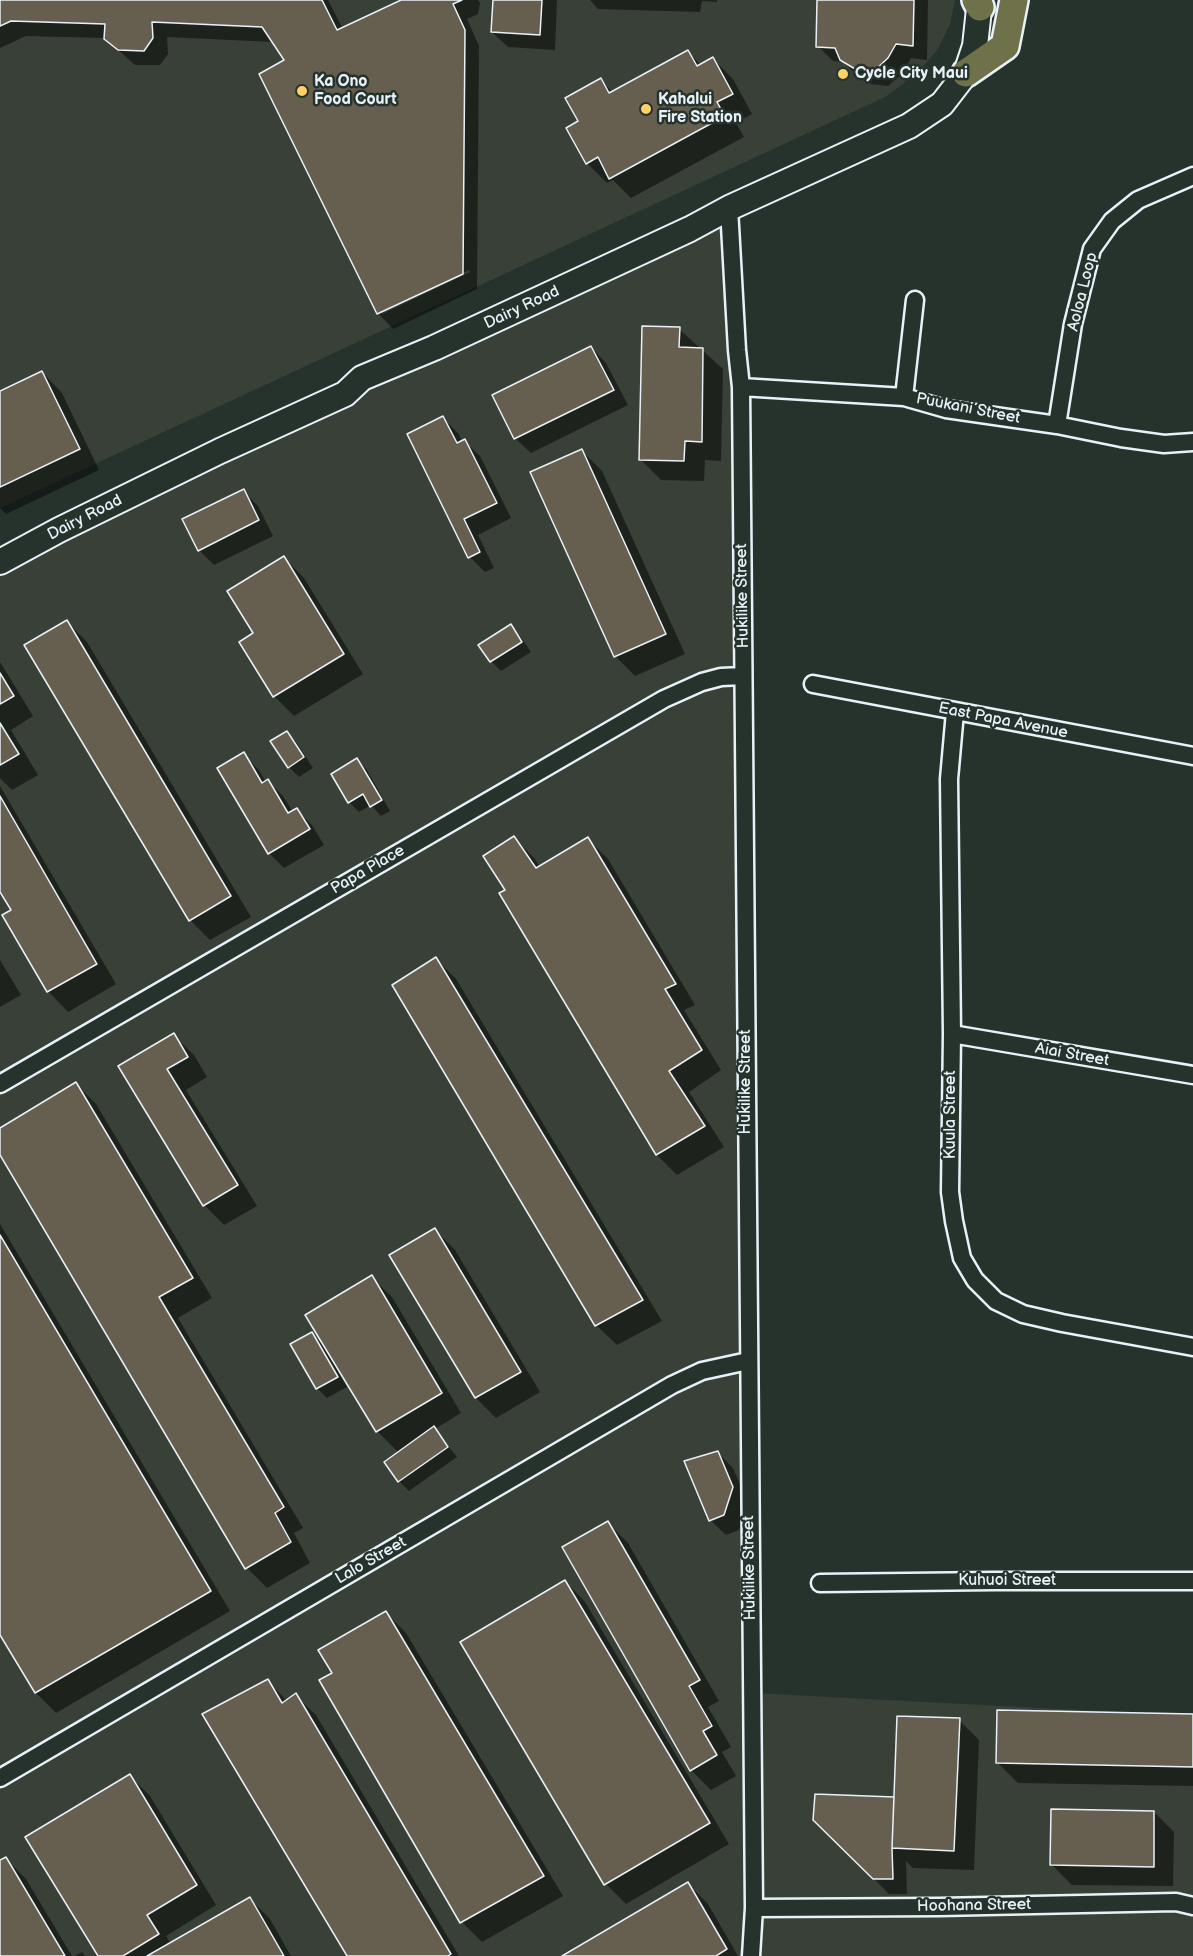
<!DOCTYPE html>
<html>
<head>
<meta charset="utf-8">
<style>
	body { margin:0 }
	canvas { display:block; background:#26332d }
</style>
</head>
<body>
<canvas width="1193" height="1956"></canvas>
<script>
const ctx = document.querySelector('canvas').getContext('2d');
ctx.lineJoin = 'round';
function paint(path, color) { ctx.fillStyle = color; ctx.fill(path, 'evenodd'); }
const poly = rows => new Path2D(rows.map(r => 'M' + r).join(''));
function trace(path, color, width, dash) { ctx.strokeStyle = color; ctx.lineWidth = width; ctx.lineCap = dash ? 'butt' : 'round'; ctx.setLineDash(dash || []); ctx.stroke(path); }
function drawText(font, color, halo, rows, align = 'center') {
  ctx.font = font + ' "Balsamiq Sans",sans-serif'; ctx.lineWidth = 5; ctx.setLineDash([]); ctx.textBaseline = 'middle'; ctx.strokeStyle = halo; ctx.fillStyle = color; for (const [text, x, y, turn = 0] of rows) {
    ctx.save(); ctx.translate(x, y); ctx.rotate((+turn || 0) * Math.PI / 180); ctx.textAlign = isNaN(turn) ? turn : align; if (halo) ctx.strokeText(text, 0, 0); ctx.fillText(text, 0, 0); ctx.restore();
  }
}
paint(poly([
	[0,0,955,0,950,24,938,49,916,74,885,97,0,508],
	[729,208,734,287,752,1693,1193,1716,1193,1956,0,1956,0,562]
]), '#394037');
paint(poly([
	[0,0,328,0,343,29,405,0,478,0,480,3,478,14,467,19,479,46,477,289,393,329,378,313,286,61,273,42,167,37,168,54,160,65,135,65,105,38,26,36,0,48],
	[469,270,470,272,382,314,382,310],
	[494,0,557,0,555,50,508,47,492,32],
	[590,0,717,0,717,2,702,1,700,12,598,9],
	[819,0,928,0,927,60,911,58,903,73,888,86,871,84,857,75,843,62,833,61,818,46],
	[688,52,701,65,713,59,733,79,752,114,736,123,744,137,631,198,613,180,607,183,587,163,580,122,600,80,613,92],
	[679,329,723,369,721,461,705,460,704,481,661,480,641,460],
	[591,347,606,363,628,405,531,453,515,438],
	[42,372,62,393,99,470,6,514,0,508,0,392],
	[443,418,458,433,462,441,464,441,480,456,511,518,478,535,494,568,485,572,470,557],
	[582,451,602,471,685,654,635,676,615,656],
	[243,491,258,506,273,536,214,565,199,550],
	[284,558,304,578,363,674,294,716,274,696,255,634],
	[67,622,87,642,251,917,210,940,190,920],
	[510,626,520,636,531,652,501,671,491,661],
	[0,662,33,716,11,730,38,775,12,790,0,778],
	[287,733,296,742,313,768,299,777,289,767],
	[243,754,258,769,266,782,268,781,283,796,293,812,297,810,312,825,324,845,284,868,269,853],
	[357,760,367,770,390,811,381,816,371,805,359,812,349,802],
	[0,786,116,984,68,1012,48,991,13,911,0,889],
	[514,838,534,858,540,867,588,839,608,859,695,1005,684,1010,721,1070,689,1092,724,1147,677,1175,657,1155,501,894,507,890],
	[436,959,456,979,662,1321,617,1345,596,1325],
	[0,960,21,995,0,1007],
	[173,1035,194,1055,207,1077,186,1090,257,1206,224,1225,204,1205,120,1067],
	[76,1084,96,1104,212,1298,178,1318,303,1528,294,1533,310,1563,267,1588,247,1568,0,1152,0,1130],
	[0,1224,230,1611,56,1713,36,1693,0,1632],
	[435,1230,455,1250,540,1392,496,1418,476,1398,391,1256],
	[371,1277,392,1297,461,1413,435,1429,457,1457,409,1491,399,1481,399,1453,377,1431,340,1370,338,1371,347,1387,327,1398,317,1388,312,1334,325,1347],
	[718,1453,733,1468,748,1503,739,1530,726,1535,710,1520],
	[608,1523,628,1543,719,1701,708,1707,731,1747,722,1752,736,1776,711,1790,691,1770],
	[565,1581,585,1602,729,1844,626,1904,606,1884],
	[386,1613,406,1633,563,1896,482,1942,462,1922,321,1680,334,1674],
	[268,1681,287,1701,295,1695,316,1715,459,1956,349,1956],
	[1193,1715,1193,1786,1018,1783,997,1762],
	[959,1720,979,1740,974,1870,913,1868,906,1861,907,1894,889,1894,815,1819,895,1799],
	[130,1776,150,1796,216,1905,166,1936,171,1944,250,1899,270,1919,291,1956,99,1956],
	[1154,1812,1174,1832,1173,1886,1072,1885,1052,1865],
	[6,1859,26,1879,72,1956,0,1956,0,1862],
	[688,1884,708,1904,738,1956,565,1956],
	[82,1952,85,1956,75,1956]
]), '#0007');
const building = poly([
	[0,0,322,0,337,30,401,0,462,0,453,4,465,30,463,274,377,314,259,74,284,60,262,27,152,22,153,38,144,51,118,50,104,39,105,24,11,21,0,26,0,0],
	[493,0,542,0,540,35,491,32,493,0],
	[817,0,914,0,913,46,896,44,888,58,873,72,855,69,840,60,835,48,816,47,817,0],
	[688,50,697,66,713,57,733,94,717,102,725,116,609,179,598,157,586,164,566,128,578,121,565,98,601,78,609,93,688,50],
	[642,326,680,327,679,347,703,348,702,442,685,441,684,461,639,460,642,326],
	[591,346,614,390,514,439,492,395,591,346],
	[42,371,80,449,0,487,0,391,42,371],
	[443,416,457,443,465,439,497,503,464,519,480,552,468,558,407,434,443,416],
	[582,449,666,634,614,657,530,472,582,449],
	[244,489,259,520,198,551,182,519,244,489],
	[284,556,344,654,273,697,239,642,253,633,227,591,284,556],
	[67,620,231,896,189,921,24,645,67,620],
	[511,624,522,642,490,662,478,645,511,624],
	[0,673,14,696,0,704,0,673],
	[0,723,19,754,0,765,0,723],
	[287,731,304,757,288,768,270,741,287,731],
	[244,752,262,783,268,779,288,813,297,808,310,829,268,854,217,768,244,752],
	[357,758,382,800,370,807,363,794,348,803,331,774,357,758],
	[0,796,97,964,47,992,2,915,11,910,0,892,0,796],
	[514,836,536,868,588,837,676,984,665,989,702,1050,669,1071,705,1126,656,1155,499,893,505,890,483,856,514,836],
	[436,957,643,1300,595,1326,392,985,436,957],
	[174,1033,188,1057,167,1069,238,1185,203,1206,118,1066,174,1033],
	[76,1082,193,1278,159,1297,284,1507,275,1513,291,1542,245,1569,0,1155,0,1128,76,1082],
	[435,1228,521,1372,475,1398,389,1255,435,1228],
	[0,1235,211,1591,35,1693,0,1635,0,1235],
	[372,1275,442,1393,376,1432,305,1315,372,1275],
	[312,1332,338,1377,316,1389,290,1344,312,1332],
	[434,1426,448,1447,398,1482,384,1462,434,1426],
	[718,1451,733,1487,724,1515,709,1521,684,1461,718,1451],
	[608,1521,700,1680,689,1686,712,1726,703,1731,717,1755,690,1771,562,1547,608,1521],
	[565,1580,710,1823,604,1885,460,1642,565,1580],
	[386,1611,544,1876,460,1923,319,1680,332,1673,318,1650,386,1611],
	[268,1679,282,1703,296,1693,451,1954,448,1956,347,1956,202,1714,268,1679],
	[997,1710,1193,1714,1193,1767,996,1763,997,1710],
	[897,1716,960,1718,954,1851,892,1848,897,1716],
	[130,1774,197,1885,147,1915,159,1934,123,1956,98,1956,25,1837,130,1774],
	[815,1794,894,1797,892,1848,893,1879,873,1879,813,1820,815,1794],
	[1051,1809,1154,1811,1154,1867,1050,1865,1051,1809],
	[6,1857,65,1956,0,1956,0,1860,6,1857],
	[688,1882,727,1949,716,1956,562,1956,688,1882],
	[250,1897,284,1956,147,1956,250,1897]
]);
paint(building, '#665f4f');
trace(building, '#e8f1f8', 1.5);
const street = poly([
	[729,208,737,350,741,387,754,1908,751,1956],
	[741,387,904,397,946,409,1057,425,1121,438,1164,444,1193,442],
	[904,397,915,300],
	[1057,425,1073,324,1092,249,1112,221,1138,200,1193,176],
	[813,684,1193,756],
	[955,712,949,779,952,1034,950,1192,954,1221,962,1258,975,1280,996,1301,1023,1314,1062,1323,1193,1347],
	[952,1034,1193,1075],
	[0,1084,664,699,702,682,721,677,743,676],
	[820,1583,994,1581,1193,1581],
	[0,1778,672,1385,702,1371,748,1361],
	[754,1908,939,1907,1176,1902,1193,1906]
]);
const secondary = poly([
	[0,562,59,530,220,451,345,394,362,378,434,348,690,229,729,208,909,126,942,104,966,73,975,46,980,0]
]);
const primary = poly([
	[976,0,980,7],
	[966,73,1005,46,1014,0]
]);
trace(street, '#e8f1f8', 21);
trace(secondary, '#e8f1f8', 28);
trace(primary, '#e8f1f8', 32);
trace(street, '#26332d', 16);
trace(secondary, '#26332d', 24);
trace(primary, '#6f714a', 27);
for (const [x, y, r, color] of [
	[843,74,6,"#ffd166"],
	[302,91,6,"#ffd166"],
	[646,109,6,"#ffd166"]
]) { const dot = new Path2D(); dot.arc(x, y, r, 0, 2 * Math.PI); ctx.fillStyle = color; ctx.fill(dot); trace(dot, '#26332d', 2); }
drawText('bold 16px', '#e8f1f8', '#26332d', [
	["Cycle City Maui",855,74],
	["Ka Ono",314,82],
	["Food Court",314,100],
	["Kahalui",658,100],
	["Fire Station",658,118]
], 'left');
drawText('16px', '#e8f1f8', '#26332d', [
	["Aoloa Loop",1083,292,-76],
	["Dairy Road",522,308,-25],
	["Puukani Street",968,409,11],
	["Dairy Road",85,518,-27],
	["Hukilike Street",743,596,-91],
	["East Papa Avenue",1003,721,11],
	["Papa Place",368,870,-30],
	["Aiai Street",1072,1055,10],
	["Hukilike Street",746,1082,-90],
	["Kuula Street",951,1115,-90],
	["Lalo Street",371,1561,-30],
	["Hukilike Street",750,1568,-91],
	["Kuhuoi Street",1007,1581],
	["Hoohana Street",974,1906,-1]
]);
</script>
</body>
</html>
